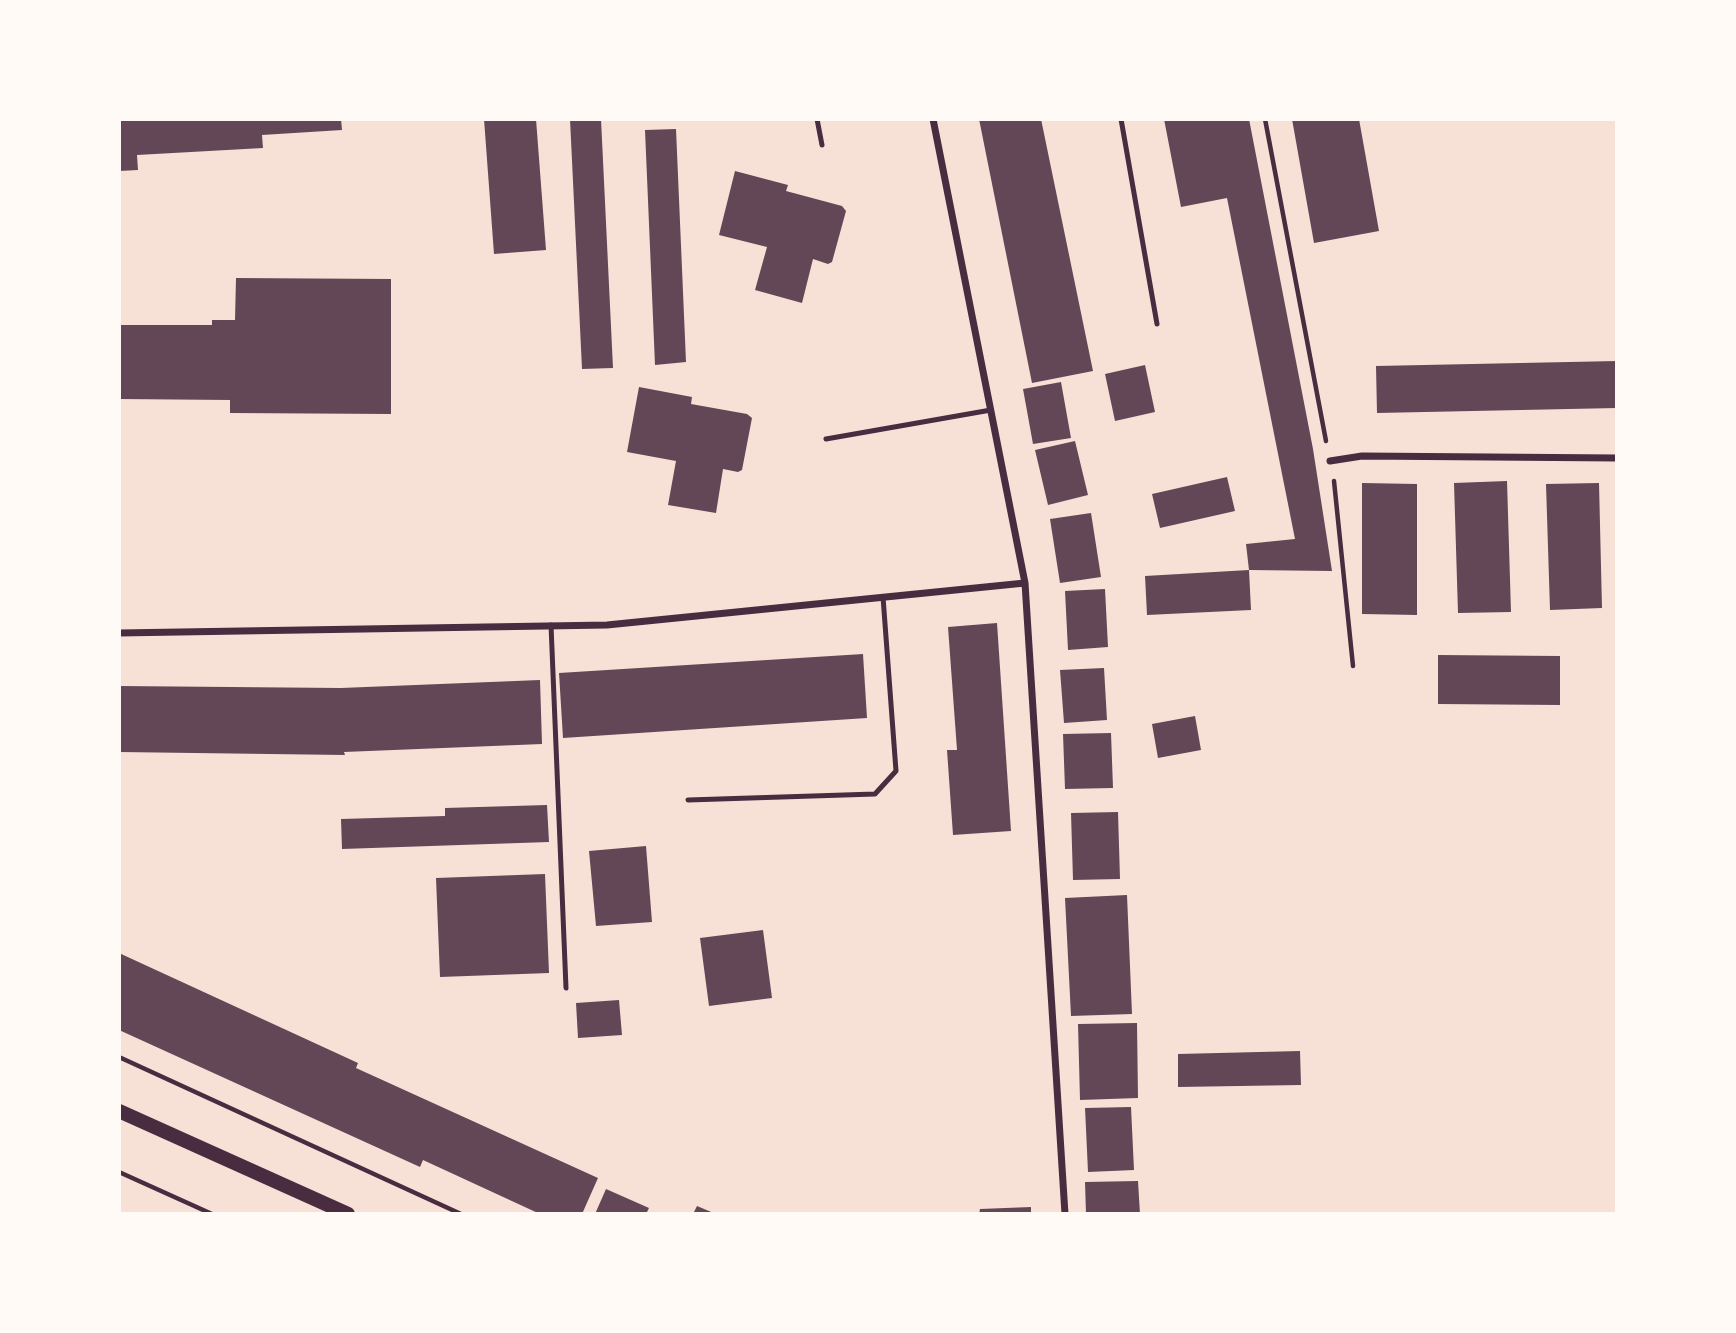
<!DOCTYPE html>
<html>
<head>
<meta charset="utf-8">
<style>
	body { margin:0 }
	#map { position:relative; width:1736px; height:1333px; overflow:hidden; background:#f7e1d7; font-family:Mulish,sans-serif }
	canvas { display:block }
	.frame { position:absolute; inset:0; border:121px solid #fffaf5; pointer-events:none }
</style>
</head>
<body>
<div id="map">
<canvas width="1736" height="1333"></canvas>
<div class="frame"></div>
</div>
<script>
const ctx = document.querySelector('canvas').getContext('2d');
ctx.lineJoin = 'round';
function paint(path, color) { ctx.fillStyle = color; ctx.fill(path, 'evenodd'); }
const poly = rows => new Path2D(rows.map(r => 'M' + r).join(''));
function trace(path, color, width, dash) { ctx.strokeStyle = color; ctx.lineWidth = width; ctx.lineCap = dash ? 'butt' : 'round'; ctx.setLineDash(dash || []); ctx.stroke(path); }
paint(poly([
	[119,119,341,119,342,130,262,135,263,148,137,155,138,170,119,171],
	[484,119,536,119,546,250,494,254],
	[570,119,601,119,613,368,582,369],
	[979,119,1041,119,1093,371,1032,383],
	[1164,119,1249,119,1313,449,1332,571,1249,570,1246,544,1295,539,1227,198,1181,207],
	[1292,119,1359,119,1379,231,1314,243],
	[676,129,686,362,655,365,645,130],
	[735,171,788,185,786,191,842,206,846,211,832,262,828,264,813,259,802,303,755,290,767,247,719,235],
	[236,278,391,279,391,414,230,413,230,400,119,399,119,325,212,325,212,320,235,320],
	[1617,361,1617,408,1377,413,1376,366],
	[1145,365,1155,412,1115,421,1105,374],
	[1061,382,1071,438,1033,444,1023,389],
	[639,387,692,397,691,404,747,414,752,418,742,470,738,472,723,469,716,513,668,505,676,461,627,452],
	[1075,441,1088,495,1048,505,1035,450],
	[1227,477,1235,511,1160,528,1152,494],
	[1507,481,1511,612,1458,613,1454,483],
	[1362,483,1417,484,1417,615,1362,614],
	[1599,483,1602,608,1550,610,1546,484],
	[1091,513,1101,577,1060,583,1050,519],
	[1249,570,1251,610,1147,615,1145,576],
	[1105,589,1108,647,1068,650,1065,591],
	[997,623,1011,831,953,835,947,750,957,750,948,627],
	[863,654,867,718,563,738,559,673],
	[1438,655,1560,656,1560,705,1438,704],
	[1104,668,1107,720,1064,723,1060,670],
	[540,680,542,744,344,752,345,755,119,752,119,686,341,688],
	[1195,716,1201,750,1158,758,1152,724],
	[1111,733,1113,788,1065,789,1063,734],
	[547,805,549,842,342,849,341,819,445,816,445,808],
	[1118,812,1120,879,1073,880,1071,813],
	[646,846,652,922,596,926,589,851],
	[545,874,549,973,440,977,436,878],
	[1127,895,1132,1014,1071,1016,1065,898],
	[763,930,772,998,709,1006,700,938],
	[119,953,358,1063,356,1068,598,1178,582,1214,540,1214,423,1160,420,1167,119,1030],
	[619,1000,622,1035,578,1038,576,1003],
	[1137,1023,1138,1098,1080,1100,1078,1024],
	[1300,1051,1301,1085,1178,1087,1178,1054],
	[1131,1107,1134,1170,1088,1172,1085,1108],
	[1138,1181,1140,1214,1086,1214,1085,1182],
	[606,1189,649,1208,646,1214,595,1214],
	[697,1206,716,1214,693,1214],
	[1031,1207,1031,1214,979,1214,980,1209]
]), '#644757');
trace(poly([
	[1265,119,1326,441],
	[1334,481,1353,666],
	[119,1057,461,1214],
	[119,1172,212,1214]
]), '#4a2c40', 4.5);
trace(poly([
	[817,119,822,145],
	[1121,119,1157,324],
	[826,439,991,410],
	[551,625,566,988],
	[688,800,875,794,896,771,883,597]
]), '#4a2c40', 5);
trace(poly([
	[933,119,1025,583,1065,1214],
	[1330,461,1362,456,1617,458],
	[119,633,607,625,1025,583]
]), '#4a2c40', 7);
trace(poly([
	[119,1111,348,1214]
]), '#4a2c40', 14);
</script>
</body>
</html>
